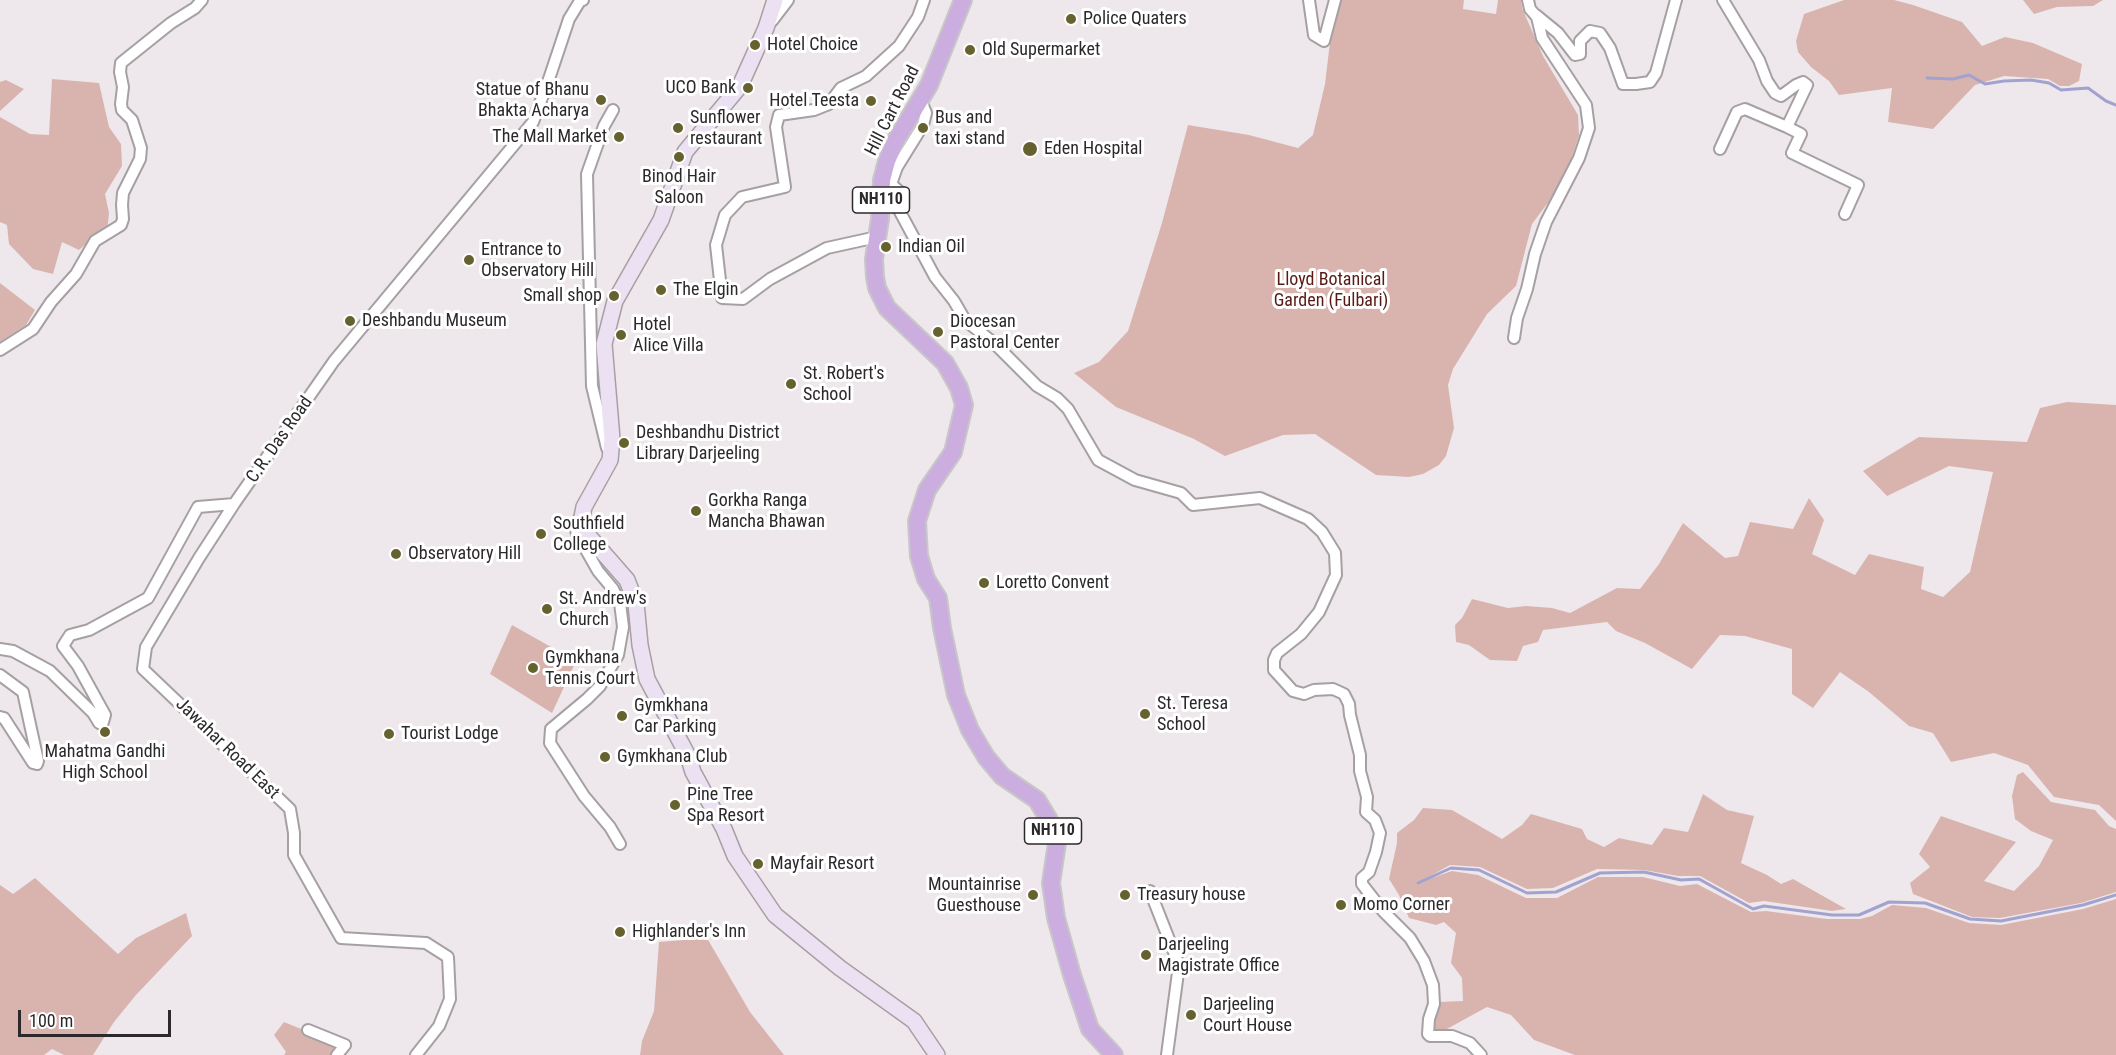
<!DOCTYPE html>
<html>
<head>
<meta charset="utf-8">
<style>
	body { margin:0 }
	#map { position:relative; width:2116px; height:1055px; overflow:hidden; background:#eee8ec; font-family:"Roboto Condensed",sans-serif }
	canvas { display:block }
	.scale { position:absolute; left:18px; top:1010px; width:153px; height:27px; box-sizing:border-box; border:3px solid #2c292b; border-top:0; padding-left:8px; font-size:18px; line-height:21px; white-space:nowrap; color:#2c292b; -webkit-text-stroke:4px #fff; paint-order:stroke }
</style>
</head>
<body>
<div id="map">
<canvas width="2116" height="1055"></canvas>
<div class="scale">100 m</div>
</div>
<script>
const ctx = document.querySelector('canvas').getContext('2d');
ctx.lineJoin = 'round';
function paint(path, color) { ctx.fillStyle = color; ctx.fill(path, 'evenodd'); }
const poly = rows => new Path2D(rows.map(r => 'M' + r).join(''));
function trace(path, color, width, dash) { ctx.strokeStyle = color; ctx.lineWidth = width; ctx.lineCap = dash ? 'butt' : 'round'; ctx.setLineDash(dash || []); ctx.stroke(path); }
function drawText(font, color, halo, rows, align = 'center') {
  ctx.font = font + ' "Roboto Condensed",sans-serif'; ctx.lineWidth = 6; ctx.setLineDash([]); ctx.textBaseline = 'middle'; ctx.strokeStyle = halo; ctx.fillStyle = color; for (const [text, x, y, turn = 0] of rows) {
    ctx.save(); ctx.translate(x, y); ctx.rotate((+turn || 0) * Math.PI / 180); ctx.textAlign = isNaN(turn) ? turn : align; if (halo) ctx.strokeText(text, 0, 0); ctx.fillText(text, 0, 0); ctx.restore();
  }
}
paint(poly([
	[1340,0,1464,0,1463,9,1496,14,1498,0,1521,0,1522,8,1543,56,1578,115,1579,135,1569,166,1550,200,1532,224,1516,286,1487,314,1453,369,1448,385,1454,428,1446,456,1439,465,1423,474,1409,477,1376,475,1315,434,1283,435,1225,456,1194,439,1116,407,1074,373,1099,362,1128,331,1162,223,1188,125,1249,135,1298,148,1313,135,1325,84,1330,42],
	[1844,0,1894,0,1913,5,1962,22,1982,46,2005,37,2033,43,2082,64,2079,81,2069,86,2060,86,2048,79,2004,76,1975,85,1933,129,1888,122,1892,88,1839,95,1829,81,1811,67,1798,52,1796,41,1804,14],
	[2023,0,2103,0,2093,6,2057,7,2034,14],
	[52,79,99,83,109,127,121,144,122,166,105,194,109,213,106,242,87,243,79,250,62,242,53,274,33,269,9,244,7,225,0,222,0,117,30,134,49,135],
	[6,80,24,89,0,111,0,82],
	[0,283,35,310,26,325,0,342],
	[2067,402,2116,405,2116,821,2099,805,2054,797,2028,765,1994,753,1951,762,1933,733,1909,726,1869,692,1840,672,1813,708,1792,694,1792,649,1745,636,1720,635,1692,669,1645,643,1616,631,1607,622,1543,630,1538,642,1523,646,1517,661,1490,660,1469,645,1456,642,1455,625,1462,618,1472,599,1508,608,1526,606,1552,608,1570,613,1617,588,1640,589,1659,564,1683,523,1725,558,1738,556,1750,522,1793,529,1809,498,1824,520,1812,554,1855,575,1869,554,1924,567,1921,589,1943,597,1970,572,1993,472,1949,466,1887,496,1863,471,1919,437,2027,442,2040,408],
	[512,625,576,661,552,713,490,674],
	[2023,772,2051,802,2095,810,2109,826,2116,829,2116,892,2081,903,2000,918,1972,917,1913,894,1910,883,1930,867,1919,854,1941,816,2016,842,1984,881,2014,891,2039,866,2053,840,2031,831,2015,819,2012,796,2017,775],
	[1703,794,1727,810,1754,816,1741,863,1767,875,1781,884,1793,879,1846,909,1832,911,1764,901,1749,903,1700,876,1678,876,1644,870,1597,869,1553,888,1527,889,1480,867,1450,865,1420,882,1452,871,1478,875,1526,898,1557,898,1598,877,1643,877,1680,886,1697,884,1751,912,1766,911,1827,919,1860,919,1872,916,1892,905,1926,908,1969,923,2001,925,2083,909,2116,899,2116,1055,1575,1055,1534,1040,1511,1015,1487,1007,1445,1030,1438,1031,1433,1027,1434,1012,1438,1002,1463,1001,1462,978,1451,963,1456,933,1444,922,1436,925,1409,918,1399,895,1389,879,1397,843,1397,833,1414,820,1423,808,1452,810,1502,839,1522,825,1531,814,1582,829,1587,839,1604,847,1619,838,1652,845,1664,828,1688,832],
	[35,878,118,954,136,938,186,913,192,936,136,995,114,1022,93,1055,64,1055,52,1049,44,1055,0,1055,0,885,13,894],
	[707,938,750,1012,784,1055,640,1055,642,1041,654,1011,659,942],
	[284,1022,340,1045,332,1055,284,1055,286,1052,274,1035]
]), '#d9b4af');
trace(poly([
	[1927,78,1953,79,1969,75,1985,84,2004,81,2031,80,2049,83,2061,90,2088,88,2106,101,2116,105],
	[1418,883,1451,868,1479,870,1527,893,1556,892,1600,873,1644,872,1681,880,1699,879,1753,909,1764,906,1832,915,1859,915,1889,902,1925,903,1970,919,2001,921,2083,905,2116,895]
]), '#a2a2cf', 3);
const minor = poly([
	[1309,0,1314,35,1324,41,1335,0],
	[1536,15,1558,33,1575,55,1580,54,1580,41,1590,31,1600,33,1610,48,1623,84,1636,84,1650,82,1656,73,1676,0],
	[772,21,788,0],
	[921,101,926,113,923,125,897,167,891,184,901,193,899,210,935,277,954,301,965,320,995,344,1037,386,1057,398,1068,409,1098,460,1135,480,1181,493,1193,505,1260,498,1308,519,1322,532,1335,553,1336,575,1319,612,1301,634,1277,653,1274,660,1274,670,1293,691,1304,694,1314,690,1333,689,1344,694,1349,704,1350,715,1360,755,1360,771,1367,797,1366,812,1375,820,1380,833,1376,852,1369,872,1362,878,1362,884,1383,911,1410,938,1424,961,1433,985,1434,1004,1429,1019,1428,1034,1430,1036,1452,1036,1470,1043,1481,1055],
	[1787,127,1801,134,1792,153,1858,185,1845,214],
	[1720,149,1737,112,1745,109,1787,127,1807,85,1803,82,1796,85,1781,96,1775,93,1767,81,1759,60,1723,0],
	[877,237,827,248,770,279,743,299,722,298,716,245,725,215,742,197,785,187,776,127,779,115,814,110,829,104,841,88,866,76,899,46,918,17,924,0],
	[1514,338,1517,318,1527,289,1535,254,1546,222,1579,158,1589,128,1586,105,1542,38,1537,17,1530,9,1528,0],
	[0,350,33,329,51,302,76,274,95,241,121,225,123,219,122,205,123,193,140,159,141,148,132,120,122,110,121,104,123,87,120,72,121,63,171,23,195,8,202,0],
	[607,448,592,386,587,174,604,126,613,110],
	[234,504,199,558,146,647,143,669,290,809,294,833,294,855,341,938,426,943,448,957,450,999,439,1026,416,1055],
	[582,517,578,520,575,526,577,534,598,571,613,589,620,603,623,627,618,655,600,686,587,699,551,729,550,743,584,796,610,827,620,844],
	[0,649,13,651,50,671,93,713,99,723,102,724,103,722,105,715,78,666,63,646,70,635,89,630,148,598,198,507,234,504,334,361,533,122,549,79,569,19,580,1,583,0],
	[0,675,23,692,38,761,37,764,33,763,4,718,0,717],
	[1150,891,1179,965,1167,1055],
	[308,1030,345,1045],
	[337,1055,345,1045]
]);
const secondary = poly([
	[775,0,766,28,740,86,685,152,661,220,615,301,604,344,612,439,610,460,584,507,582,517,583,526,586,533,627,580,636,603,640,645,647,679,688,756,693,772,724,829,735,856,775,915,840,968,914,1021,937,1055]
]);
const trunk = poly([
	[963,0,929,85,896,140,887,161,882,180,880,219,874,259,875,277,877,288,887,308,945,363,959,388,964,405,953,452,927,490,917,521,919,556,926,579,938,598,942,628,956,695,970,730,986,757,1002,776,1037,800,1049,820,1057,843,1051,883,1056,918,1072,975,1090,1029,1114,1055]
]);
trace(minor, '#a6a0a4', 14);
trace(secondary, '#a6a0a4', 18);
trace(trunk, '#c8c7c8', 20);
trace(minor, '#fff', 10);
trace(secondary, '#ece1f3', 15);
trace(trunk, '#cbaedf', 16);
for (const [x, y, r, color] of [
	[1071,19,6,"#66622f"],
	[755,45,6,"#66622f"],
	[970,50,6,"#66622f"],
	[748,88,6,"#66622f"],
	[601,100,6,"#66622f"],
	[871,101,6,"#66622f"],
	[678,128,6,"#66622f"],
	[923,128,6,"#66622f"],
	[619,137,6,"#66622f"],
	[1030,149,8,"#66622f"],
	[679,157,6,"#66622f"],
	[886,247,6,"#66622f"],
	[469,260,6,"#66622f"],
	[661,290,6,"#66622f"],
	[614,296,6,"#66622f"],
	[350,321,6,"#66622f"],
	[938,332,6,"#66622f"],
	[621,335,6,"#66622f"],
	[791,384,6,"#66622f"],
	[624,443,6,"#66622f"],
	[696,511,6,"#66622f"],
	[541,534,6,"#66622f"],
	[396,554,6,"#66622f"],
	[984,583,6,"#66622f"],
	[547,609,6,"#66622f"],
	[533,668,6,"#66622f"],
	[1145,714,6,"#66622f"],
	[622,716,6,"#66622f"],
	[105,732,6,"#66622f"],
	[389,734,6,"#66622f"],
	[605,757,6,"#66622f"],
	[675,805,6,"#66622f"],
	[758,864,6,"#66622f"],
	[1033,895,6,"#66622f"],
	[1125,895,6,"#66622f"],
	[1341,905,6,"#66622f"],
	[620,932,6,"#66622f"],
	[1146,955,6,"#66622f"],
	[1191,1015,6,"#66622f"]
]) { const dot = new Path2D(); dot.arc(x, y, r, 0, 2 * Math.PI); ctx.fillStyle = color; ctx.fill(dot); trace(dot, '#fff', 2); }
for (const [x, y, w] of [
	[881,200,57],
	[1053,831,57]
]) { const box = new Path2D(); box.roundRect(x - w / 2, y - 13, w, 26, 4.5); ctx.fillStyle = '#fff'; ctx.fill(box); trace(box, '#2c292b', 1.5); }
drawText('bold 16px', '#2c292b', null, [
	["NH110",881,200],
	["NH110",1053,831]
]);
drawText('18px', '#2c292b', '#fff', [
	["Police Quaters",1083,19],
	["Hotel Choice",767,45],
	["Old Supermarket",982,50],
	["UCO Bank",736,88,"right"],
	["Statue of Bhanu",589,90,"right"],
	["Bhakta Acharya",589,111,"right"],
	["Hotel Teesta",859,101,"right"],
	["Sunflower",690,118],
	["restaurant",690,139],
	["Bus and",935,118],
	["taxi stand",935,139],
	["The Mall Market",607,137,"right"],
	["Eden Hospital",1044,149],
	["Binod Hair",679,177,"center"],
	["Saloon",679,198,"center"],
	["Indian Oil",898,247],
	["Entrance to",481,250],
	["Observatory Hill",481,271],
	["The Elgin",673,290],
	["Small shop",602,296,"right"],
	["Deshbandu Museum",362,321],
	["Diocesan",950,322],
	["Pastoral Center",950,343],
	["Hotel",633,325],
	["Alice Villa",633,346],
	["St. Robert's",803,374],
	["School",803,395],
	["Deshbandhu District",636,433],
	["Library Darjeeling",636,454],
	["Gorkha Ranga",708,501],
	["Mancha Bhawan",708,522],
	["Southfield",553,524],
	["College",553,545],
	["Observatory Hill",408,554],
	["Loretto Convent",996,583],
	["St. Andrew's",559,599],
	["Church",559,620],
	["Gymkhana",545,658],
	["Tennis Court",545,679],
	["St. Teresa",1157,704],
	["School",1157,725],
	["Gymkhana",634,706],
	["Car Parking",634,727],
	["Tourist Lodge",401,734],
	["Mahatma Gandhi",105,752,"center"],
	["High School",105,773,"center"],
	["Gymkhana Club",617,757],
	["Pine Tree",687,795],
	["Spa Resort",687,816],
	["Mayfair Resort",770,864],
	["Mountainrise",1021,885,"right"],
	["Guesthouse",1021,906,"right"],
	["Treasury house",1137,895],
	["Momo Corner",1353,905],
	["Highlander's Inn",632,932],
	["Darjeeling",1158,945],
	["Magistrate Office",1158,966],
	["Darjeeling",1203,1005],
	["Court House",1203,1026]
], 'left');
drawText('18px', '#2c292b', '#fff', [
	["Hill Cart Road",893,111,-63],
	["C.R. Das Road",280,440,-55],
	["Jawahar Road East",227,749,44]
]);
drawText('18px', '#591a15', '#fff', [
	["Lloyd Botanical",1331,280],
	["Garden (Fulbari)",1331,301]
]);
</script>
</body>
</html>
